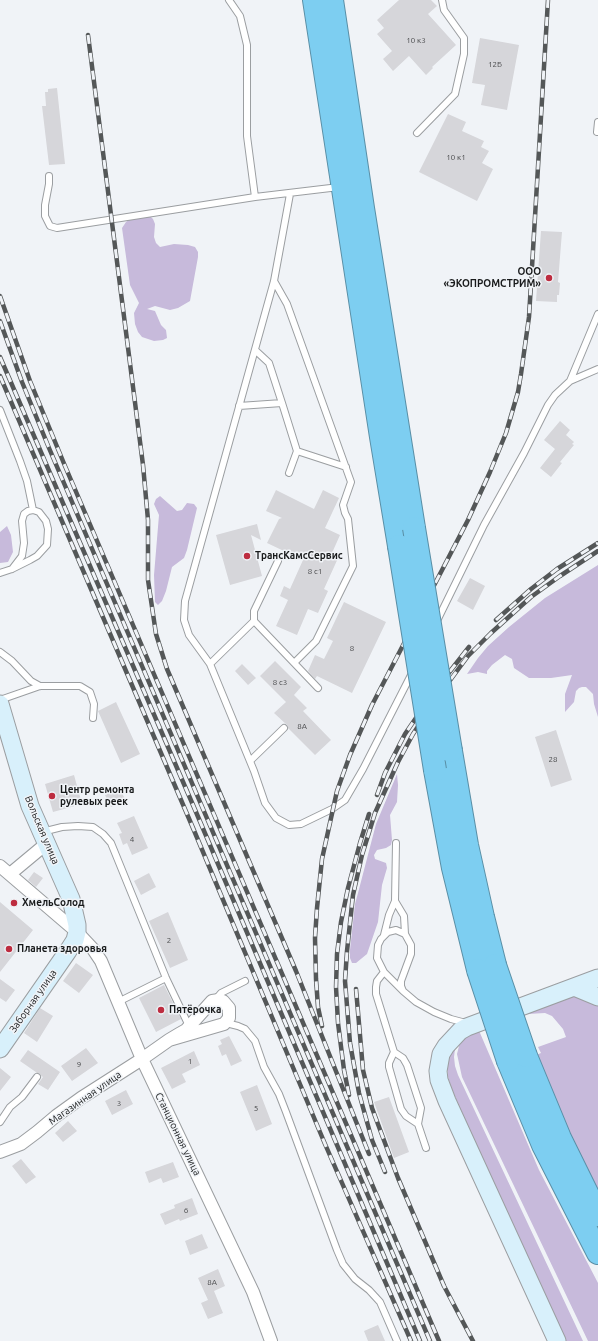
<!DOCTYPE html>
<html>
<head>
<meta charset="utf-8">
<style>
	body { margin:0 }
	canvas { display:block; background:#f0f3f7 }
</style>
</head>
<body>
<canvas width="598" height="1341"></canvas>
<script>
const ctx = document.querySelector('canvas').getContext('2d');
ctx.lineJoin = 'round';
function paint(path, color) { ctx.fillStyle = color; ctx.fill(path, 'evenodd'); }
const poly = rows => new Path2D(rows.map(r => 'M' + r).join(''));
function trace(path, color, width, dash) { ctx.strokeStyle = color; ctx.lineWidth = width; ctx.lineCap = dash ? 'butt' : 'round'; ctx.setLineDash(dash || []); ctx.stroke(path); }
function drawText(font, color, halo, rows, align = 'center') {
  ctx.font = font + ' Ubuntu,sans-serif'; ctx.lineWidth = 3; ctx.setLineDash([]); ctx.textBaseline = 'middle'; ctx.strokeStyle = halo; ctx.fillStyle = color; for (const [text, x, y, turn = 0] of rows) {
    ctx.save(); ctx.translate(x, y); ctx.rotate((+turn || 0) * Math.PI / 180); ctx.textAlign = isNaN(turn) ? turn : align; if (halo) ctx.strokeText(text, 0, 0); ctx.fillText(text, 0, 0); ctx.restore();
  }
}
paint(poly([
	[150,216,153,219,155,224,154,237,156,243,160,247,174,244,188,245,195,247,198,252,198,257,190,301,178,308,170,310,155,306,147,309,155,311,161,325,166,330,167,338,163,340,154,341,142,337,138,332,135,324,134,313,139,303,130,285,122,228,126,222,132,218],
	[160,496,177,511,182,510,187,503,194,504,197,508,187,550,184,558,172,567,166,591,162,601,158,605,155,602,154,575,159,515,154,504,156,499],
	[7,526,11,535,13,552,8,562,0,563,0,532],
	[598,565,598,717,594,704,593,694,586,687,582,687,579,688,576,691,574,702,565,712,565,694,572,675,551,678,529,678,514,668,512,659,505,655,492,665,487,671,487,674,478,672,467,674,478,658,488,646,509,627,545,598],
	[397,774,398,785,397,802,390,815,392,840,391,845,386,848,377,850,374,855,375,859,386,863,387,868,382,885,378,922,367,954,356,963,352,963,350,958,350,950,355,904,358,893,376,824],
	[569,994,598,999,598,1193,568,1134,536,1055,541,1053,538,1047,566,1037,563,1029,552,1016,545,1013,528,1014,527,1010],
	[477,1026,539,1170,598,1283,598,1341,588,1341,462,1077,457,1054,461,1038],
	[456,1041,454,1057,455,1066,458,1075,583,1341,564,1341,452,1090,448,1077,447,1066,448,1057]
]), '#c7badb');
paint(poly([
	[399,0,431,0,437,6,428,14,456,45,432,67,433,68,426,75,409,56,393,71,383,59,392,51,377,34,384,28,377,20],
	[480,38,519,45,507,110,481,105,485,85,472,83],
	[57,88,65,164,49,165,42,106,46,106,45,92,48,92,48,89],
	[448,114,466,122,462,131,484,141,481,147,489,151,482,163,493,169,477,201,419,172],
	[541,231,562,232,558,282,560,283,559,295,557,295,557,302,536,301],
	[560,421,570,430,566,435,574,442,572,444,574,445,560,462,562,463,551,477,540,468,555,449,544,440],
	[276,490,314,509,323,490,339,498,325,528,340,535,332,553,339,556,324,589,328,591,318,613,308,609,297,635,276,626,288,600,280,596,284,586,290,589,303,560,267,543,279,519,282,518,266,511],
	[257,524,261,540,251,535,262,576,230,585,216,535],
	[470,578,485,586,473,610,457,601],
	[344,602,386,622,352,693,317,676,315,679,308,671,315,655,324,659,333,641,327,638],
	[275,661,301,687,294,695,307,708,303,711,331,740,315,755,288,728,287,725,274,713,286,702,260,676],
	[242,664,256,678,248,685,235,671],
	[116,702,140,754,121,763,98,711],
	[556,730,572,780,551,787,535,737],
	[74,775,82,804,53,812,45,784],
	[120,789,126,801,111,807,105,795],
	[134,816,148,848,132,855,127,843,123,845,119,834,122,833,117,823],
	[34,872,43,878,36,887,28,880],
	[149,873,156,887,141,895,134,881],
	[0,902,33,930,0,972],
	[168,912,188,960,170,968,149,921],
	[76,963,93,975,79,993,63,981],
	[0,979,15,990,6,1002,0,998],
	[164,985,181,1019,156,1032,139,998],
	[40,1008,53,1016,37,1042,24,1033],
	[229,1036,242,1061,231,1066,226,1054,222,1056,218,1046,222,1044,220,1040],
	[86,1048,98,1063,72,1081,61,1066],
	[28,1050,60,1072,48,1090,38,1084,43,1077,20,1061],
	[194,1051,200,1065,182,1074,186,1082,172,1089,161,1068],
	[0,1068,11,1077,0,1091],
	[257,1085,272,1124,256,1131,240,1092],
	[126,1090,133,1104,112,1115,105,1101],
	[389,1097,409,1152,394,1158,374,1102],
	[68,1121,77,1131,63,1142,55,1133],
	[21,1159,36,1177,26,1184,12,1166],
	[173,1162,179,1177,163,1183,161,1178,149,1183,145,1172],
	[192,1198,198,1214,180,1221,179,1219,165,1225,160,1214,175,1208,174,1205],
	[202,1234,208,1248,190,1255,185,1241],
	[218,1269,225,1286,214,1291,223,1313,208,1319,201,1303,208,1300,198,1278],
	[378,1325,385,1341,368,1341,364,1331]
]), '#d6d6da');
const lane = poly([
	[229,0,240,16,247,45,247,136,255,197],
	[597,132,598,122],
	[417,133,455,94,464,54,464,38,444,10,442,0],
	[49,176,49,184,45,205,45,216,50,226,57,228,255,197,339,187],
	[290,194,274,281,185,601,184,620,189,635,210,664,254,771,265,803,276,818,289,825,301,824,332,809,345,800,363,769,413,671],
	[274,281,287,304,351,482,343,505,345,513,348,519,353,566,316,641,294,663],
	[570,381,598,314],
	[282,403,297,451,289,473],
	[239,406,282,403,269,363,255,350],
	[0,410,20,461,27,481,33,510],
	[297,451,346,467],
	[0,573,12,569,30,560,37,556,47,545,48,529,46,521,39,512,33,510,28,511,24,514,22,521,24,543,22,556,12,569],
	[254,621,254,611,278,561],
	[436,623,484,525,524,453,548,405,555,395,570,381,598,369],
	[0,652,12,661,31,681,40,686],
	[210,664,254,621,318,688],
	[0,700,40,686,80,686,90,692,94,704,93,718],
	[250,761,284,728],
	[42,832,62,827,78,826,93,827,103,834,111,843,166,978,189,1026],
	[395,901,404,916,405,934],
	[384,935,389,915,395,901,396,843],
	[384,972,377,981,376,987,376,994,394,1052,403,1058,407,1065,421,1108,418,1124],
	[403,991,384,972,377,958,378,945,381,939,388,932,396,930,405,934,411,945,411,954,401,981,401,986,403,991,416,1002,434,1012,451,1019,466,1023],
	[215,1000,221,993,245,981],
	[118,1002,166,978],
	[224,1024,230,1024,238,1026,245,1029,255,1041,264,1067,279,1094,286,1112,337,1250,343,1264,355,1279,369,1290,380,1302,397,1341],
	[394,1052,389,1063,389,1067,401,1109,406,1116,418,1124,426,1148],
	[0,1122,10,1107,22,1097,37,1077]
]);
const street = poly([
	[0,866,77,932,93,949,101,961,142,1059,253,1292,271,1341],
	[10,874,46,844],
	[0,1152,21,1144,37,1132,56,1116,81,1098,142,1059,169,1040,179,1034,186,1030,212,1001,219,1000,223,1001,229,1008,229,1018,224,1024,169,1040]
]);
const secondary = poly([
	[0,704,30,806,71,899,77,925,77,932,75,940,68,951,0,1049],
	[574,987,598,997],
	[557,1341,447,1101,439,1080,438,1071,441,1054,446,1046,460,1031,467,1027,598,978]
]);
const highway = poly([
	[314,0,381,437,399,546],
	[332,0,363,208,414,528],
	[451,751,467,845,483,917,495,965],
	[435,770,453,868,478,970],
	[526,1056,560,1138,598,1215],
	[508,1061,543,1145,598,1253]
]);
trace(lane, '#9b9ea1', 8);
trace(street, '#9b9ea1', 14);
trace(secondary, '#9b9ea1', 19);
trace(highway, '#5a8fa6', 24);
trace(lane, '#fff', 6);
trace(street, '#fff', 12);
trace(secondary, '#d8f0fb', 17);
trace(highway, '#7dcef1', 22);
const rail = poly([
	[88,35,143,465,148,520,148,580,156,634,167,669,296,971,369,1154],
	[0,296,30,381,65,466,439,1341],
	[0,321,22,382,49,448,430,1341],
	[0,357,196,812,420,1341],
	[0,376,193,828,325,1144,411,1341],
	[496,620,531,589,557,569,598,543],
	[377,795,385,773,405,734,433,693,469,647],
	[356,989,363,1070,372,1108,398,1178,444,1286,473,1341],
	[322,1026,318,1007,316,979,315,938,317,908,322,859,337,791,350,755,372,705,468,520,490,472,506,433,518,392,521,374,529,317,548,0],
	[349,1095,344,1070,338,1023,336,987,337,954,341,922,348,888,360,843,369,814],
	[385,1172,372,1140,359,1093,350,1043,345,981,347,951,353,895,362,855,375,813,398,762,413,734,437,698,468,656,491,633,531,597,560,576,598,551]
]);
trace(rail, '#545758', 4.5);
trace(rail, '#f0f3f7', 3, [9]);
const highwayBridge = poly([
	[414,528,451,751],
	[399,546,435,770],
	[495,965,526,1056],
	[478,970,508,1061]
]);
trace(highwayBridge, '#5a8fa6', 24, []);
trace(highwayBridge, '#7dcef1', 22);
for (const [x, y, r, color] of [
	[549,278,4,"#bd2c3f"],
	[247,556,4,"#bd2c3f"],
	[52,796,4,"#bd2c3f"],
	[14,903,4,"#bd2c3f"],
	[9,949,4,"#bd2c3f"],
	[161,1010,4,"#bd2c3f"]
]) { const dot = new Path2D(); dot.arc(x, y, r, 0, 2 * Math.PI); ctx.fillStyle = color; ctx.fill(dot); trace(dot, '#f0f3f7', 1.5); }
drawText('8px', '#48494b', null, [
	["10 к3",416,40],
	["12Б",495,64],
	["10 к1",456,157],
	["8 с1",315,571],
	["8",352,648],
	["8 с3",280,682],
	["8А",302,726],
	["28",553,759],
	["4",132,839],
	["2",169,940],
	["1",190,1061],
	["9",79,1064],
	["3",119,1103],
	["5",256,1108],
	["6",186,1210],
	["8А",212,1282]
]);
drawText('bold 10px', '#181a1b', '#f0f3f7', [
	["ООО",541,272,"right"],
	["«ЭКОПРОМСТРИМ»",541,284,"right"],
	["ТрансКамсСервис",255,556],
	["Центр ремонта",60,790],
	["рулевых реек",60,802],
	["ХмельСолод",22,903],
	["Планета здоровья",17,949],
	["Пятёрочка",169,1010]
], 'left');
drawText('10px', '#181a1b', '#f0f3f7', [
	["Вольская улица",42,830,67],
	["Заборная улица",33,1001,-55],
	["Магазинная улица",85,1098,-35],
	["Станционная улица",178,1134,64]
]);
</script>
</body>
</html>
